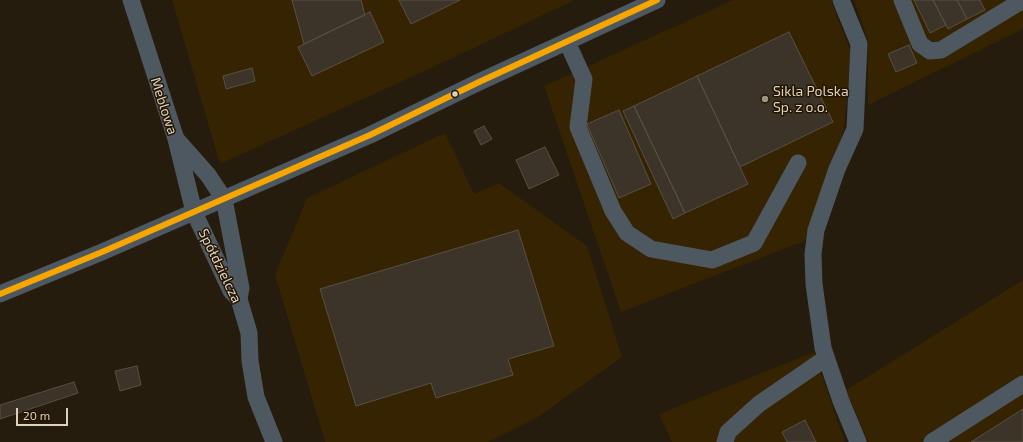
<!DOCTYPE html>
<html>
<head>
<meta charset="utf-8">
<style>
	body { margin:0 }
	#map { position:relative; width:1023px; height:442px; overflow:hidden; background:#251c0d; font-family:"Exo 2",sans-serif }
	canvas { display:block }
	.scale { position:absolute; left:16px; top:408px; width:52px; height:18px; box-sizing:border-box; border:2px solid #ddd2c2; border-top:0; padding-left:5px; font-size:12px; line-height:14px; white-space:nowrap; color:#ddd2c2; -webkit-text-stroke:3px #251500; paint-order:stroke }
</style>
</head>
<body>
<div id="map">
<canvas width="1023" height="442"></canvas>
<div class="scale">20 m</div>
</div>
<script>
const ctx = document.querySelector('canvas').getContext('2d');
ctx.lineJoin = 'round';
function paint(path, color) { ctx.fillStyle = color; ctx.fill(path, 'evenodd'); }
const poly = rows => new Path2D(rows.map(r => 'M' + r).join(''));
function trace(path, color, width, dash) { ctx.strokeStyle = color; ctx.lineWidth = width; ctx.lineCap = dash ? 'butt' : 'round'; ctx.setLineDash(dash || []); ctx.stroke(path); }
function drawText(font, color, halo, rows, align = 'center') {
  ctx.font = font + ' "Exo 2",sans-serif'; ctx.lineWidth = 3; ctx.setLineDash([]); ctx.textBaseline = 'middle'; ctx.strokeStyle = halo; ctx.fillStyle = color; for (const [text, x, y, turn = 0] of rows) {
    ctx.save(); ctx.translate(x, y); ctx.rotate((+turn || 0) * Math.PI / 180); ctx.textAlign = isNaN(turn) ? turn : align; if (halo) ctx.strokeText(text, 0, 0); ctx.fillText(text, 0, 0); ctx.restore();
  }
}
paint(poly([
	[172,0,575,0,429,69,220,164],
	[733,0,831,0,851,53,844,130,807,240,621,312,544,86],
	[854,0,1023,0,1023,29,868,105,868,39],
	[445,133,474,194,499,183,587,246,622,357,538,417,488,442,325,442,275,275,307,198],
	[1023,280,1023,442,868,442,846,390],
	[814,352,845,442,672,442,659,414]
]), '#352302');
const building = poly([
	[292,0,361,0,365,15,304,44,292,0],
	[399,0,460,0,411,24,399,0],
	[914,0,933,0,946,25,930,33,914,0],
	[933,0,957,0,967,19,948,29,933,0],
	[957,0,980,0,985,10,967,19,957,0],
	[370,12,384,42,312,76,298,47,370,12],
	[789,32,833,122,740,167,697,76,789,32],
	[909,45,917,63,896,72,888,54,909,45],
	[252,68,255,81,226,89,223,76,252,68],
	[697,76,748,184,685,213,634,106,697,76],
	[634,106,685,213,673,219,623,111,634,106],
	[619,110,651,184,619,198,587,124,619,110],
	[484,126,492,139,481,145,474,131,484,126],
	[545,147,559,175,529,189,516,160,545,147],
	[518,230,554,346,508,359,513,375,436,398,431,383,356,406,320,289,518,230],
	[137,366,141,385,120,391,115,371,137,366],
	[74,382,78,393,0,419,0,405,74,382],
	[1023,409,1023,442,971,442,1023,409],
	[805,420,816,442,787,442,782,432,805,420]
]);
paint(building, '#3c3428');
trace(building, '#585043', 1);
trace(poly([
	[131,0,176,139,194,212,231,291,239,299,249,333,250,361,256,397,274,442],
	[841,0,859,44,855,129,837,169,816,230,813,254,814,284,823,348,841,401,858,442],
	[902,0,920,44,930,51,941,50,1023,0],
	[567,42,584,79,578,127,613,211,627,233,651,249,712,260,754,243,798,163],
	[176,139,208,175,224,199,241,288,239,299],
	[0,294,102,252,370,135,479,82,657,0],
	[725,442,728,432,759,404,826,358],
	[932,442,1023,384]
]), '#4d5860', 17);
trace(poly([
	[0,294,102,252,370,135,479,82,657,0]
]), '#f7a600', 6);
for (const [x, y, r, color] of [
	[455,94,3.5,"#ddd2c2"],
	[765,99,4,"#9d9283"]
]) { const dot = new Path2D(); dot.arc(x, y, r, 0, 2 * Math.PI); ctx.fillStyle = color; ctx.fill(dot); trace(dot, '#251500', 1.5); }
drawText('14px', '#ddd2c2', '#251500', [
	["Sikla Polska",773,91],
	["Sp. z o.o.",773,107]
], 'left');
drawText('14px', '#ddd2c2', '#251500', [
	["Meblowa",164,106,72],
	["Spółdzielcza",220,266,64]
]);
</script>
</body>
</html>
